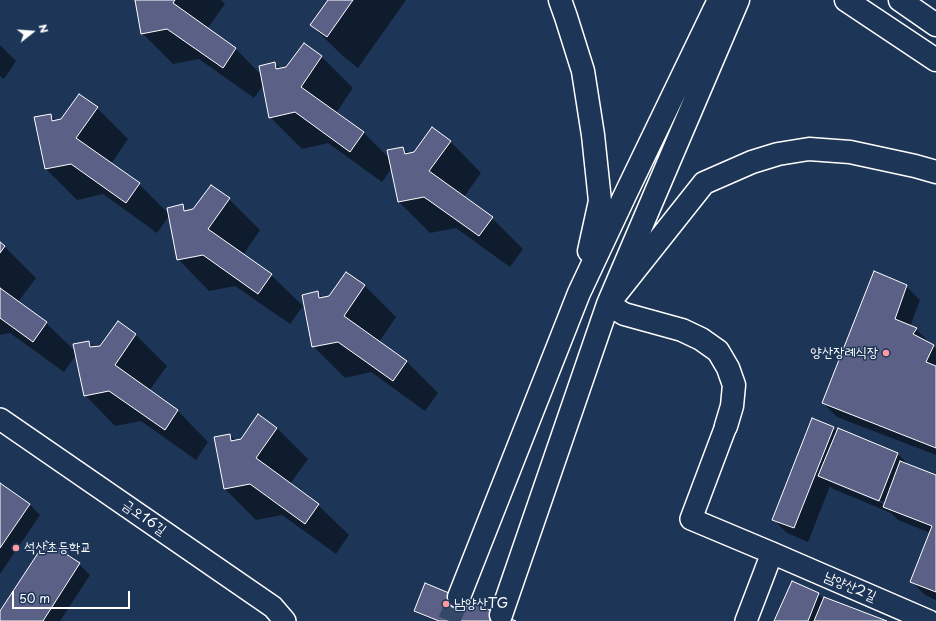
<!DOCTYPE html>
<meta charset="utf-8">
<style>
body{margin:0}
#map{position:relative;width:936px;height:621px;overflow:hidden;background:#1d3557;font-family:"Playpen Sans",sans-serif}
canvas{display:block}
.north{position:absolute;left:12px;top:12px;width:40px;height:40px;-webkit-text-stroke:3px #1d3557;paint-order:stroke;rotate:73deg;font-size:11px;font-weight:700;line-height:16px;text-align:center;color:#fff}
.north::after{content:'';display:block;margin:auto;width:14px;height:18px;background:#fff;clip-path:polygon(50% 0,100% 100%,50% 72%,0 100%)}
.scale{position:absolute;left:12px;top:591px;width:118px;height:18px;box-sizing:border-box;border:2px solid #fff;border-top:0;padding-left:5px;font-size:12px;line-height:14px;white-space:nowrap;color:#fff;-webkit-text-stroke:3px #1d3557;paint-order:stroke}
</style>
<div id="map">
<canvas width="936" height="621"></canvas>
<div class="north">N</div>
<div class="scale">50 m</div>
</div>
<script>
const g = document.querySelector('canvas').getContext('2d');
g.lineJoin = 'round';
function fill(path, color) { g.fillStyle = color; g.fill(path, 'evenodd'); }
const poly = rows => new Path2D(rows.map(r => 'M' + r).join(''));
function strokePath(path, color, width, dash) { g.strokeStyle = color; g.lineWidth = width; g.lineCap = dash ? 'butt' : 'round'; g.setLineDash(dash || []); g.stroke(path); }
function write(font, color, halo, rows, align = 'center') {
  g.font = font + ' "Playpen Sans","Poor Story",sans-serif'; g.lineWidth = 3; g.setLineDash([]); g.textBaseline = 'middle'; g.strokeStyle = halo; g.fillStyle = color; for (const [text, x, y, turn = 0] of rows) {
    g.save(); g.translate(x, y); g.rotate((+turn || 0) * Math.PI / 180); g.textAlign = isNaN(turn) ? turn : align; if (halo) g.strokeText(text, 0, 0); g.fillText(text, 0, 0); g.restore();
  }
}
fill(poly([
 [136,0,221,0,225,4,207,29,236,49,262,76,275,64,281,69,287,68,304,44,322,57,353,88,336,113,364,133,390,159,403,148,409,154,450,141,481,173,464,197,492,218,523,249,510,267,456,228,430,233,399,202,392,168,382,182,328,143,302,149,270,117,264,84,254,98,199,59,173,64,142,33],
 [329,0,406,0,358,68,343,56,311,25],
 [0,45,16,61,4,79,0,76],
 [79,95,97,108,128,139,111,164,139,184,169,214,182,206,188,212,229,199,260,230,243,255,271,275,303,306,290,324,235,286,209,291,178,259,169,216,157,233,103,194,77,200,46,169,50,115,56,121,62,120],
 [0,243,5,247,36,278,18,302,46,323,76,352,89,342,95,348,101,346,118,322,136,335,167,366,149,391,178,411,208,442,196,460,141,421,115,426,85,395,76,355,64,372,10,333,0,335],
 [346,273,365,286,396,317,379,342,407,362,438,393,425,411,371,372,345,378,313,346,318,293,324,299,329,297],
 [906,286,920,300,910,327,916,329,936,349,936,455,837,417,823,403],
 [277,428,308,459,290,484,318,505,349,535,336,554,282,515,256,520,225,489,215,438,230,435,236,441],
 [833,428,837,432,838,429,898,454,910,466,936,476,936,600,925,595,911,581,930,533,898,520,891,513,833,489,830,486,808,542,787,533,773,519],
 [835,482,884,502,884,504,835,484],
 [0,484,29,504,40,515,0,574],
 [79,564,90,575,60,621,0,621,0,613],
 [818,594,824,600,884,621,775,621],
 [415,610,513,621,436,621,419,614]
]), '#0007');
const building = poly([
 [135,0,175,0,173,3,236,48,223,68,167,29,141,34,135,0],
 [328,0,353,0,327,37,310,25,328,0],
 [304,43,322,56,301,87,364,132,350,152,295,112,269,118,259,66,275,62,276,69,286,67,304,43],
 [79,94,98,107,76,138,140,183,126,203,71,164,45,169,34,117,51,114,52,121,61,119,79,94],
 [432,127,451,141,429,171,493,217,479,236,424,197,398,202,387,150,403,147,405,154,414,152,432,127],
 [211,185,230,198,208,229,272,274,258,294,203,255,177,260,167,208,183,204,184,211,193,209,211,185],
 [0,242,5,246,0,253,0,242],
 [874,271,907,285,895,319,917,328,913,334,934,345,926,362,936,366,936,448,822,403,874,271],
 [346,272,365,285,344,316,407,361,393,381,338,342,312,347,302,295,318,291,319,298,329,296,346,272],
 [0,288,47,322,33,342,0,318,0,288],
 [118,321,136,334,115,365,178,410,165,430,109,391,84,396,73,344,89,341,90,347,100,346,118,321],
 [258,414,277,428,256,458,319,504,305,524,250,484,224,489,214,437,230,434,231,441,241,439,258,414],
 [812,418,834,427,794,528,772,520,812,418],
 [838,428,898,453,879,501,818,476,838,428],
 [900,461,936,475,936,592,910,582,932,526,883,507,900,461],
 [0,483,30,504,0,548,0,483],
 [46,541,80,563,43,621,0,621,0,611,46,541],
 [792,581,819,593,808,621,774,621,792,581],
 [425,583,516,621,439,621,414,611,425,583],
 [824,597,887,621,814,621,824,597]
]);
fill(building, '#5a6086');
strokePath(building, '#fff', 1);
strokePath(poly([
 [449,621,459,597]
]), '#344968', 22, [22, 11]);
const minor = poly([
 [0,419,273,607,285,621],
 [726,426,691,519,772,553,929,621],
 [746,621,772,553]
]);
const highway = poly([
 [560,0,566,17,583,71,593,135,600,201,589,251],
 [846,0,936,60],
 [900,0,936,25],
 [726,426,732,406,734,385,728,368,718,351,701,339,682,330,624,314,608,304,704,183,752,162,778,154,809,149,850,152,915,166,936,172],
 [459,597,579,293,626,193,719,0],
 [501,615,608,304,738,0]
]);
strokePath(minor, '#fff', 24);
strokePath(highway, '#fff', 25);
strokePath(minor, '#1d3557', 21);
strokePath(highway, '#1d3557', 22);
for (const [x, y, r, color] of [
 [886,353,4,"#ff9aa2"],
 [16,548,4,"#ff9aa2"],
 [446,604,4,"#ff9aa2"]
]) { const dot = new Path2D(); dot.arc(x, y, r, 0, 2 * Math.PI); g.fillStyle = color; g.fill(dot); strokePath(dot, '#1d3557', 1.5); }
write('14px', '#fff', '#1d3557', [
 ["양산장례식장",878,353,"right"],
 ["석산초등학교",24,548],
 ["남양산TG",454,604]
], 'left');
write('14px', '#fff', '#1d3557', [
 ["금오16길",144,518,35],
 ["남양산2길",850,587,23]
]);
</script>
